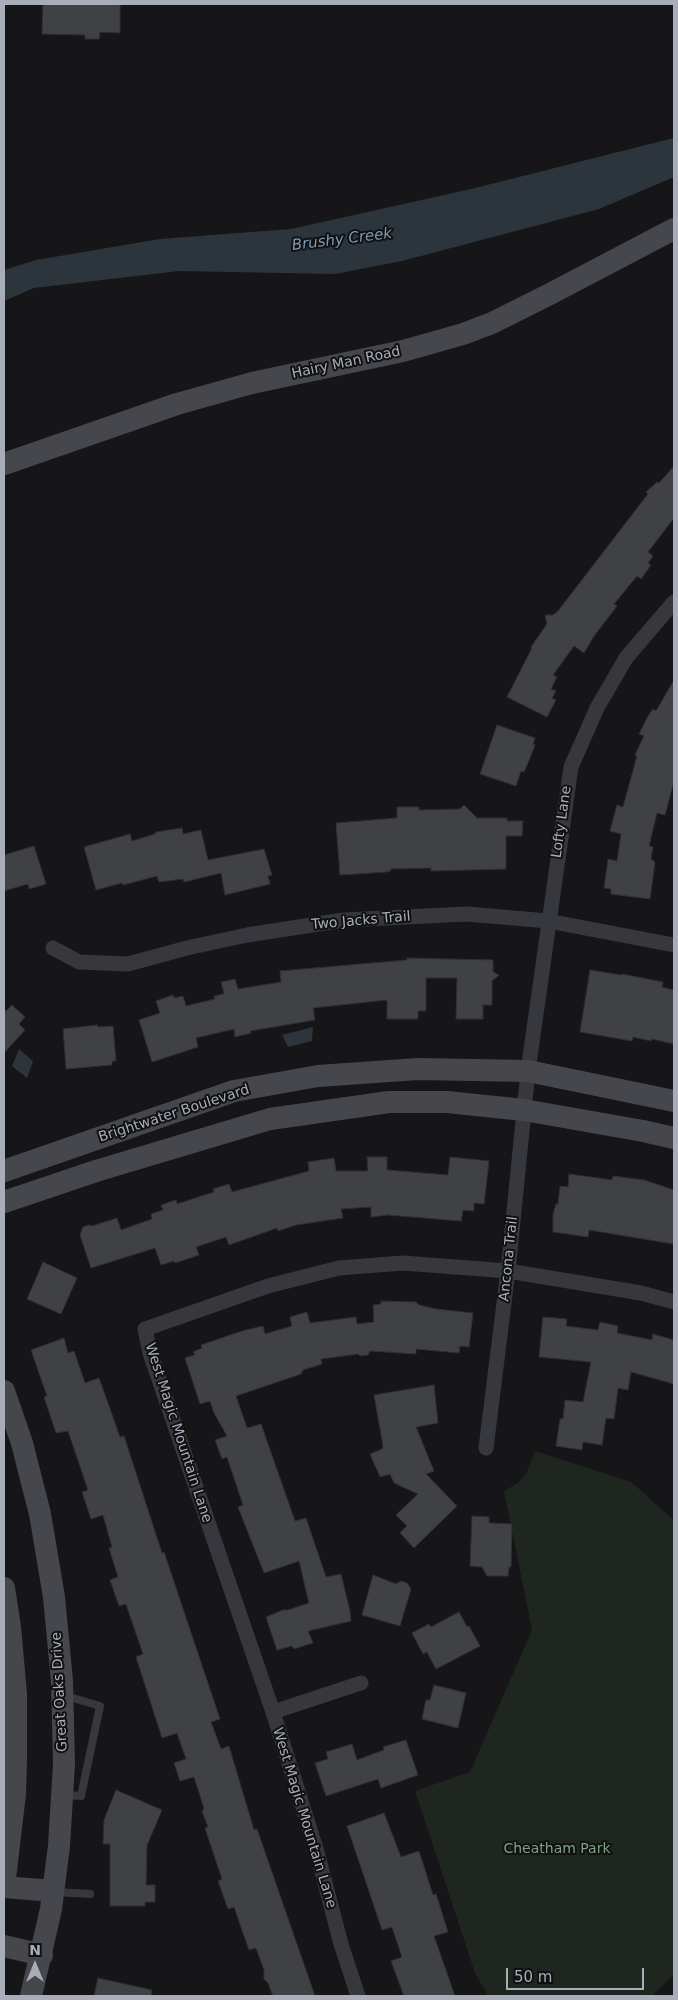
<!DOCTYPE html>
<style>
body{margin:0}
#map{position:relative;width:678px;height:2000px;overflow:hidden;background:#161618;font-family:"DejaVu Sans",sans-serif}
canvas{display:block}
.frame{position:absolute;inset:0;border:5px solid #a8adb8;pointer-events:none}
.north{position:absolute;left:10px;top:1940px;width:50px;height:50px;-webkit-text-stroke:4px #111113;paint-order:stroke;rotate:0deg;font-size:14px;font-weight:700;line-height:20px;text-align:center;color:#a8adb8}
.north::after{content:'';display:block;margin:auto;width:18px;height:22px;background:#a8adb8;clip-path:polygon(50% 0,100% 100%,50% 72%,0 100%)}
.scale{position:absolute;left:506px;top:1968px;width:138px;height:22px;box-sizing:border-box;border:2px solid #a8adb8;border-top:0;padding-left:6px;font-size:15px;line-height:18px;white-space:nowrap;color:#a8adb8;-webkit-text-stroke:4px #111113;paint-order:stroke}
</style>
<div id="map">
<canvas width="678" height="2000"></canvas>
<div class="frame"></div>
<div class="north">N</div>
<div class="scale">50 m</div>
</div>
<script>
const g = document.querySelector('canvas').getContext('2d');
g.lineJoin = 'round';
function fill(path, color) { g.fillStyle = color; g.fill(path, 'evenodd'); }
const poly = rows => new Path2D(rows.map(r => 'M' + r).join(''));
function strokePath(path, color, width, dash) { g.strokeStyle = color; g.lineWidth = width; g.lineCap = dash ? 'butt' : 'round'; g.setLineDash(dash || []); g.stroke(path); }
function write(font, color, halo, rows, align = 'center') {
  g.font = font + ' "DejaVu Sans",sans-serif'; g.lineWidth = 4; g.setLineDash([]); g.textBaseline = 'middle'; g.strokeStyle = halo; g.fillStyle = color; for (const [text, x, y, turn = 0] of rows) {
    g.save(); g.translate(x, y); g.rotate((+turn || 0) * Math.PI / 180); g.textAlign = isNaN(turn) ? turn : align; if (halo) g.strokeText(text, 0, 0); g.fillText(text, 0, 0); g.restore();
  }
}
fill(poly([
 [535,1451,631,1482,674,1520,674,1974,652,1996,488,1996,475,1973,415,1791,470,1772,532,1630,504,1491,518,1483,526,1474]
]), '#1e261f');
fill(poly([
 [674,138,674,177,599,209,402,261,335,274,179,271,34,288,4,301,4,270,36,260,160,239,291,229,471,189],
 [313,1027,312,1041,288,1047,282,1035],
 [19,1049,33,1061,27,1078,12,1066]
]), '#2c353c');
const building = poly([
 [43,4,120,4,120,33,100,32,99,39,85,39,85,35,42,34,43,4],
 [674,466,674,518,648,552,653,556,648,563,651,565,641,579,637,576,614,604,617,606,594,636,584,653,574,646,553,675,557,677,551,689,556,691,552,698,556,700,547,717,507,697,532,648,531,647,547,624,545,615,553,615,558,611,648,494,646,492,657,482,659,483,674,466],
 [674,680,674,781,665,815,657,813,649,846,653,847,651,859,655,862,650,899,611,894,611,889,604,888,608,859,617,861,621,834,610,831,617,805,623,807,637,756,635,755,644,736,639,734,648,716,653,709,656,711,674,680],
 [497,725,535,738,533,744,535,745,530,758,524,772,521,771,516,786,480,774,497,725],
 [464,805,477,818,507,818,507,821,523,821,522,836,506,836,506,869,431,871,431,868,390,869,391,871,386,872,340,875,336,823,397,818,397,807,419,807,419,810,460,809,464,805],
 [182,828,183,834,201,830,208,860,264,849,272,875,268,876,270,884,225,895,221,873,184,882,183,879,159,882,157,876,123,885,122,883,96,890,84,847,130,834,132,841,155,834,156,832,182,828],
 [34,846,46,884,29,889,28,884,4,891,4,855,34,846],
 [407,958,493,960,493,972,499,975,492,981,492,1005,483,1005,483,1019,456,1019,457,978,426,978,426,1011,418,1011,418,1019,387,1019,387,1000,313,1008,315,1020,250,1031,251,1033,235,1037,234,1029,196,1038,198,1047,152,1062,139,1020,160,1013,156,1001,173,995,174,998,183,996,186,1006,215,999,214,996,224,994,221,982,235,979,238,989,281,982,280,971,407,960,407,958],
 [590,970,621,975,622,974,663,982,662,987,674,990,674,1044,652,1039,651,1041,633,1037,632,1041,580,1032,590,970],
 [12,1005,25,1017,19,1024,25,1030,4,1053,4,1009,6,1011,12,1005],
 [97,1025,98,1027,113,1026,116,1061,112,1061,112,1065,66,1069,63,1029,97,1025],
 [367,1157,387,1157,387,1170,448,1175,450,1157,489,1161,484,1204,474,1203,474,1211,463,1210,461,1221,388,1215,371,1217,371,1207,341,1209,343,1218,296,1225,278,1231,277,1228,229,1245,226,1237,196,1247,199,1255,175,1263,174,1261,161,1265,155,1248,91,1268,80,1235,83,1227,89,1225,92,1226,117,1218,121,1230,152,1219,151,1214,163,1210,161,1205,176,1200,177,1204,214,1192,213,1189,229,1184,232,1192,309,1171,308,1162,334,1158,336,1171,368,1171,367,1157],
 [569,1174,612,1180,613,1176,644,1180,674,1190,674,1244,589,1230,588,1237,553,1232,553,1214,556,1204,558,1204,560,1186,568,1187,569,1174],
 [43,1262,77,1278,61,1314,27,1299,43,1262],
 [381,1301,416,1302,419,1305,436,1309,473,1313,469,1347,460,1346,459,1353,416,1349,416,1354,370,1351,368,1355,360,1356,358,1354,321,1359,322,1364,303,1370,301,1374,236,1396,247,1428,261,1424,295,1521,306,1518,326,1577,341,1574,350,1611,351,1621,308,1631,313,1643,294,1649,292,1646,277,1650,266,1617,283,1610,288,1610,309,1603,299,1561,264,1573,238,1507,243,1505,227,1457,222,1459,215,1440,227,1436,214,1413,210,1401,200,1404,185,1358,195,1355,193,1352,202,1348,201,1345,242,1331,263,1326,265,1334,292,1326,290,1317,307,1312,310,1323,356,1317,357,1324,374,1322,373,1305,381,1304,381,1301],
 [543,1317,567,1319,566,1326,598,1330,600,1322,618,1326,617,1333,652,1340,653,1334,674,1340,674,1384,631,1372,628,1390,618,1388,614,1419,606,1418,602,1445,583,1442,582,1450,556,1446,560,1419,563,1419,565,1400,583,1402,591,1362,539,1357,543,1317],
 [64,1338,68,1353,74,1351,85,1383,99,1378,120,1437,124,1436,162,1553,164,1552,220,1719,211,1722,221,1749,229,1746,254,1830,257,1829,315,1996,273,1996,268,1983,264,1979,264,1970,256,1948,249,1950,234,1907,228,1909,218,1881,222,1879,205,1828,208,1827,202,1811,204,1808,194,1777,180,1781,174,1763,186,1759,177,1733,162,1738,136,1657,143,1654,126,1604,119,1606,110,1580,118,1577,109,1548,112,1547,103,1515,91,1519,82,1492,88,1490,68,1431,56,1433,44,1397,47,1396,31,1350,64,1338],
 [434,1385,438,1423,416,1427,434,1471,426,1474,457,1506,414,1548,400,1533,407,1526,396,1515,418,1494,394,1483,390,1474,380,1477,370,1454,382,1449,383,1446,374,1395,434,1385],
 [472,1516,489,1517,489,1523,512,1524,511,1567,509,1567,508,1576,487,1576,482,1567,470,1566,472,1516],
 [373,1575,396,1584,401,1581,407,1583,411,1589,400,1626,362,1615,373,1575],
 [459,1612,467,1627,469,1626,480,1646,436,1669,427,1652,423,1654,412,1633,429,1624,431,1627,459,1612],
 [434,1685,466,1693,458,1728,422,1719,426,1700,430,1700,434,1685],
 [406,1740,418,1775,381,1788,378,1779,326,1796,315,1763,328,1759,326,1752,352,1744,357,1760,384,1750,383,1747,406,1740],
 [116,1790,162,1810,147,1845,146,1885,155,1885,155,1902,145,1902,145,1906,110,1906,110,1844,103,1844,104,1820,116,1790],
 [384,1813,401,1857,419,1851,433,1895,436,1894,448,1932,434,1936,455,1996,404,1996,391,1961,402,1957,392,1927,382,1930,347,1826,384,1813],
 [98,1978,152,1990,151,1996,94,1996,98,1978]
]);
fill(building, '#404145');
strokePath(building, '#303034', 1);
strokePath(poly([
 [64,1795,81,1796,100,1706,66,1696],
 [55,1892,90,1894]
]), '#37383d', 8);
strokePath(poly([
 [53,948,79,962,128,964,187,948,247,935,344,920,467,914,548,921,674,945],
 [486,1448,508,1271,528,1071,571,767,597,708,626,658,674,602],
 [273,1712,361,1683],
 [358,1996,341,1944,317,1852,273,1712,150,1353,145,1329,268,1286,339,1268,403,1263,508,1271,641,1293,674,1302]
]), '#37383d', 15);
strokePath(poly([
 [4,464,177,404,252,383,403,351,463,334,492,323,548,295,674,229],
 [4,1171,234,1091,318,1076,418,1069,528,1071,674,1101],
 [4,1202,96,1171,270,1119,389,1102,447,1102,524,1110,643,1131,674,1138],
 [4,1391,22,1443,40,1514,54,1597,62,1681,64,1764,59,1846,51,1909,31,1996],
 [4,1588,10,1627,16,1694,16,1761,15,1794,4,1887,53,1891],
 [4,1946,42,1955]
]), '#45474d', 22);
write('14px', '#a8adb8', '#111113', [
 ["Hairy Man Road",346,363,-12],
 ["Lofty Lane",562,822,-82],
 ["Two Jacks Trail",361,921,-5],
 ["Brightwater Boulevard",174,1114,-18],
 ["Ancona Trail",509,1259,-84],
 ["West Magic Mountain Lane",178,1433,72],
 ["Great Oaks Drive",60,1692,-93],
 ["West Magic Mountain Lane",304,1818,73]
]);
write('14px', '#7fa381', '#111113', [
 ["Cheatham Park",557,1849]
]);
write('italic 15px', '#7f9bb3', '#111113', [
 ["Brushy Creek",342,240,-7]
]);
</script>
